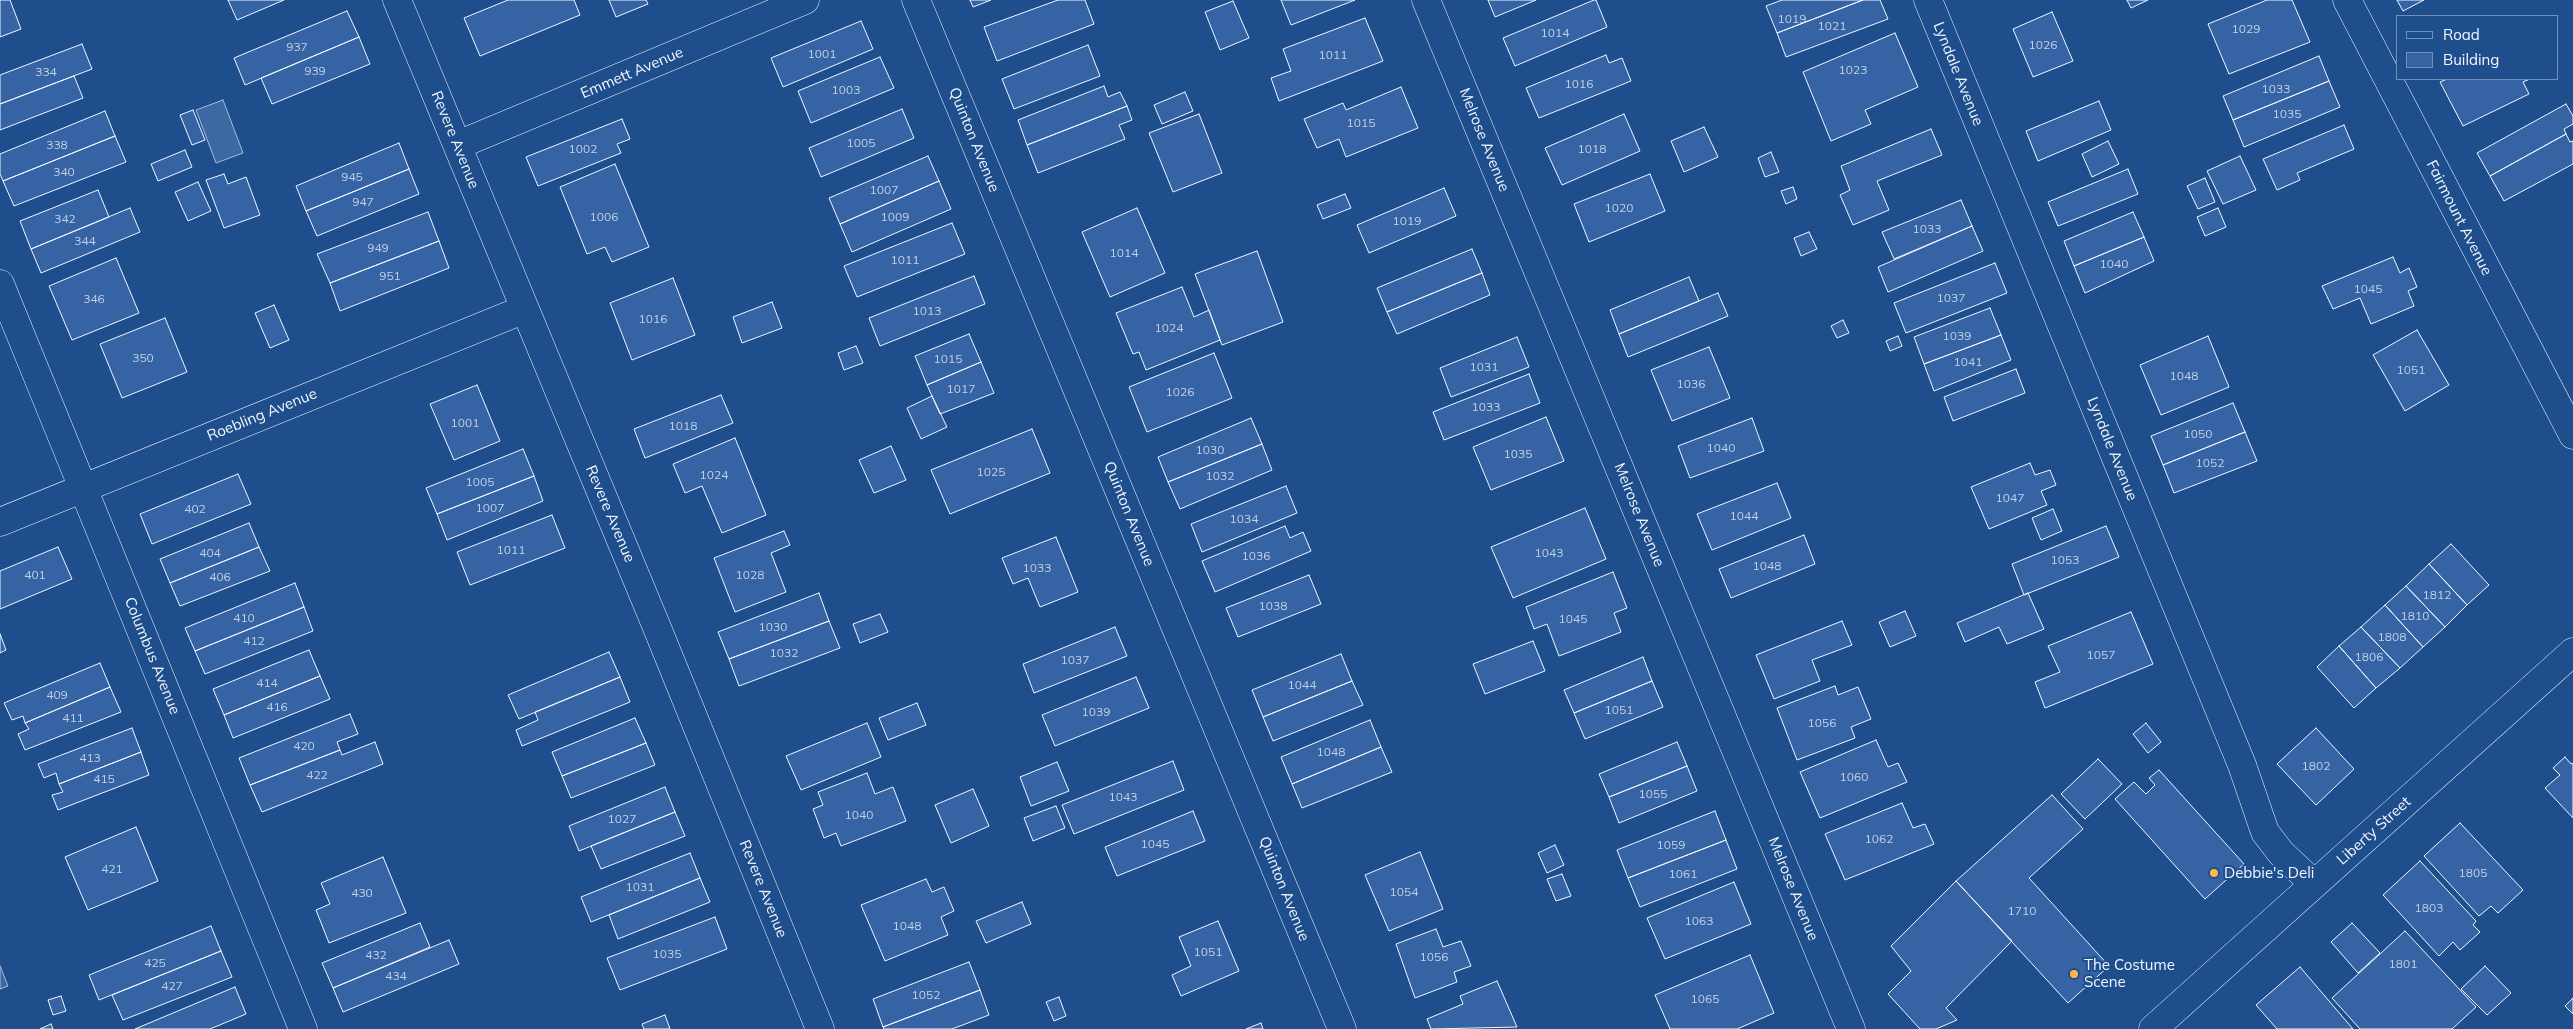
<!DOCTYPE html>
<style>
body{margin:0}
#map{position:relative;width:2573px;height:1029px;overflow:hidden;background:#1f4e8c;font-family:Mulish,sans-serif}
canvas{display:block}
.legend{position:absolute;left:2396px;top:15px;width:162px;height:65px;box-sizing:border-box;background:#1f4e8c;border:1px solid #7391ba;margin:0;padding:6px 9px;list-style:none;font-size:15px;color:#f2f6ff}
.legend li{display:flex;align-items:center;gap:10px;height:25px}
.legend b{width:25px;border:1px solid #7391ba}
</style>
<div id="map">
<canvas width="2573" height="1029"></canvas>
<ul class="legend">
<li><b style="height:6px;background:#1f4e8c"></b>Road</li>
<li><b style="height:14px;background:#3563a3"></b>Building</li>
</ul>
</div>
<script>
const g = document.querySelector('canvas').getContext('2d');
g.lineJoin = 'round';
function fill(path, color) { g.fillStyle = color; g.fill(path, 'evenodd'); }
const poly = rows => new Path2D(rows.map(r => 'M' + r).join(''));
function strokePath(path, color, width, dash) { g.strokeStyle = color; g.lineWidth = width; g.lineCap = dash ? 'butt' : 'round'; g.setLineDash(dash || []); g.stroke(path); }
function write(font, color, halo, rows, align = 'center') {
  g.font = font + ' Mulish,sans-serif'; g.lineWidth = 4; g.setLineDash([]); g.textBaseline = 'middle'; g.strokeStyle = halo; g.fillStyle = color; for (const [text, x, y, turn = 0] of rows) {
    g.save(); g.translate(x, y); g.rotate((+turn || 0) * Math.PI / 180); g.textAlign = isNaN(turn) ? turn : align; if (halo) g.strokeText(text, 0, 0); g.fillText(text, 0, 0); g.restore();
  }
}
const water = poly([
 [223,100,243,153,216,163,196,110,223,100],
 [0,966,8,986,0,989,0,966]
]);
fill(water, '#3b69a3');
strokePath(water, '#a8bbd7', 1);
const building = poly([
 [0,0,10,0,21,29,0,37,0,0],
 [228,0,284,0,237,20,228,0],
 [508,0,574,0,580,15,480,56,464,18,508,0],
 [609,0,646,0,648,4,616,17,609,0],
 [970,0,991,0,973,7,970,0],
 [1058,0,1085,0,1094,24,997,61,984,27,1058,0],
 [1281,0,1355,0,1291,25,1281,0],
 [1488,0,1536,0,1495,17,1488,0],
 [1594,0,1596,0,1607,27,1515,66,1503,38,1594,0],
 [1782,0,1863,0,1777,33,1766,6,1782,0],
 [1863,0,1880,0,1888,19,1786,57,1777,33,1863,0],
 [2127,0,2148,0,2131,8,2127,0],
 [2267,0,2292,0,2310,42,2229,74,2208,24,2267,0],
 [2397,0,2424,0,2403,11,2397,0],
 [1233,1,1249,38,1220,50,1205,12,1233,1],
 [347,11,359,37,245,85,234,58,347,11],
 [2052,12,2073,61,2033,77,2013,29,2052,12],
 [1365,18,1383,61,1279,101,1271,78,1291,71,1283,49,1365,18],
 [861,21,873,49,783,87,771,58,861,21],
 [1895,33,1918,87,1865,110,1871,124,1831,141,1803,72,1895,33],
 [359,37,370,64,272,104,261,78,359,37],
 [82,44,92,69,0,104,0,75,82,44],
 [1088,45,1100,76,1014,109,1002,79,1088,45],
 [1606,55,1609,63,1622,58,1631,81,1539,118,1526,88,1606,55],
 [2319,56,2329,81,2233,120,2223,96,2319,56],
 [880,57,894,88,811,123,798,91,880,57],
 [74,76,83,98,0,130,0,104,74,76],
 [2447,79,2530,79,2523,82,2529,94,2463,126,2440,82,2447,79],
 [2329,81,2340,107,2244,147,2233,120,2329,81],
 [1104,86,1108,97,1120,92,1127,106,1027,145,1018,120,1104,86],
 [1401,87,1418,128,1346,157,1339,139,1317,148,1304,119,1343,103,1346,110,1401,87],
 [1185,92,1193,111,1162,124,1154,105,1185,92],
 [2099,101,2111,130,2038,161,2026,131,2099,101],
 [2566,104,2573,116,2573,124,2564,129,2566,134,2490,176,2477,153,2566,104],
 [1127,106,1132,120,1119,125,1125,139,1038,173,1027,145,1127,106],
 [902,109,914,138,821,177,809,148,902,109],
 [193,110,205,140,192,145,180,115,193,110],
 [105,111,115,136,3,181,0,174,0,154,105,111],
 [1199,114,1222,173,1173,192,1149,133,1199,114],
 [1624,114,1640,151,1562,185,1545,148,1624,114],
 [622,119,630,139,617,144,621,153,538,186,526,157,622,119],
 [2344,125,2354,149,2297,173,2300,180,2277,190,2263,159,2344,125],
 [1704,127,1718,157,1684,172,1671,141,1704,127],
 [1931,129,1942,155,1877,181,1889,210,1853,225,1840,195,1850,190,1841,166,1931,129],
 [2566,134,2570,142,2573,141,2573,164,2504,201,2490,176,2566,134],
 [115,136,126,162,14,206,3,181,115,136],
 [2108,141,2119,164,2092,177,2082,154,2108,141],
 [399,143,409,169,306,211,296,186,399,143],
 [185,150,192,167,158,181,151,164,185,150],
 [1771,152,1779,172,1765,177,1758,158,1771,152],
 [928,156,939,181,840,224,829,198,928,156],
 [2240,156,2256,190,2223,204,2207,171,2240,156],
 [615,164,649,247,612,262,605,247,587,254,560,187,615,164],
 [409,169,419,194,317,236,306,211,409,169],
 [2128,169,2138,194,2058,226,2048,202,2128,169],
 [224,174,228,184,246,177,260,215,224,228,206,180,224,174],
 [1650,174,1665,211,1589,242,1574,204,1650,174],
 [2205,178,2215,202,2198,209,2187,186,2205,178],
 [939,181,951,209,852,252,840,224,939,181],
 [198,182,211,211,188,221,175,192,198,182],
 [1793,187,1797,199,1786,204,1781,191,1793,187],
 [1444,188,1456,216,1369,253,1357,225,1444,188],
 [98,190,109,217,31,249,20,221,98,190],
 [1345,194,1351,208,1323,219,1317,205,1345,194],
 [1961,200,1972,226,1894,259,1882,232,1961,200],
 [130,208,140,232,41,273,31,249,130,208],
 [1137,208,1165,273,1110,297,1082,232,1137,208],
 [2218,208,2226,227,2205,236,2197,217,2218,208],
 [428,212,439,241,330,283,317,254,428,212],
 [2133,212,2144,237,2074,266,2064,241,2133,212],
 [952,223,965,254,857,297,844,266,952,223],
 [1972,226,1983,251,1888,292,1878,267,1972,226],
 [1809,232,1817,249,1801,256,1794,238,1809,232],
 [2144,237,2154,261,2085,293,2074,266,2144,237],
 [439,241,449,268,340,311,330,283,439,241],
 [1472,249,1482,273,1387,312,1377,288,1472,249],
 [1257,251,1283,322,1222,345,1195,274,1257,251],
 [2393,257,2400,273,2409,268,2417,287,2408,291,2414,306,2371,324,2360,298,2333,309,2322,286,2393,257],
 [116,258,139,313,72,340,49,286,116,258],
 [1995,263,2007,293,1906,333,1894,303,1995,263],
 [1482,273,1490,295,1397,334,1387,312,1482,273],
 [974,276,985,304,880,346,869,318,974,276],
 [1689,277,1699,301,1619,334,1610,310,1689,277],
 [673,278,695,335,632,360,610,303,673,278],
 [1182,287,1194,317,1209,310,1220,340,1146,370,1139,352,1133,354,1116,313,1182,287],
 [1718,293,1728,316,1628,357,1619,334,1718,293],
 [772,302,782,328,742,343,733,317,772,302],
 [274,305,289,340,270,348,255,313,274,305],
 [1990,308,2001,335,1924,364,1914,337,1990,308],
 [165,318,187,372,122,398,100,344,165,318],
 [1843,320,1849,333,1837,338,1831,326,1843,320],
 [2417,330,2449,385,2405,411,2373,355,2417,330],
 [969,334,981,362,927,385,915,356,969,334],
 [2001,335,2011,360,1934,391,1924,364,2001,335],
 [1898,336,1902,346,1890,351,1886,341,1898,336],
 [2208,336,2229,387,2161,415,2140,365,2208,336],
 [1517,337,1529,367,1451,397,1440,368,1517,337],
 [856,346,863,363,844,370,838,353,856,346],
 [1709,347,1730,398,1672,421,1651,370,1709,347],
 [1214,353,1232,398,1147,432,1129,387,1214,353],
 [981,362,994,393,940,414,927,385,981,362],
 [2016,369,2025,393,1953,421,1944,397,2016,369],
 [1529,374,1540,403,1444,440,1433,412,1529,374],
 [477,385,500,441,454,460,430,404,477,385],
 [721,395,733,423,645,458,634,429,721,395],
 [932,396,947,427,921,439,907,408,932,396],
 [2233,403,2245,432,2163,465,2151,436,2233,403],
 [1546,417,1564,461,1491,490,1473,447,1546,417],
 [1251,418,1262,444,1168,482,1158,457,1251,418],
 [1752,418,1764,451,1690,478,1678,446,1752,418],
 [1032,429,1050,473,950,514,931,470,1032,429],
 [2245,432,2257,461,2174,493,2163,465,2245,432],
 [735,438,766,515,722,533,702,486,685,493,673,464,735,438],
 [1262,444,1272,470,1180,509,1168,482,1262,444],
 [891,446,906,480,874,493,859,460,891,446],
 [523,449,534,476,437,514,426,488,523,449],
 [2030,463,2035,475,2050,470,2056,485,2041,491,2047,505,1989,529,1971,487,2030,463],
 [238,474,251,504,152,544,140,514,238,474],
 [534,476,543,501,447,540,437,514,534,476],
 [1777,483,1791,518,1712,550,1697,514,1777,483],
 [1286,486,1297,513,1202,552,1191,524,1286,486],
 [1585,508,1606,559,1513,598,1491,547,1585,508],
 [2053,509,2062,531,2041,540,2032,518,2053,509],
 [552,515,565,548,470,585,457,552,552,515],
 [249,523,259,547,170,583,160,559,249,523],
 [1285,526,1290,538,1303,532,1311,551,1215,592,1202,561,1285,526],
 [2106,526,2119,557,2024,595,2012,564,2106,526],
 [784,531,790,545,771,553,786,592,735,612,714,558,784,531],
 [1804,535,1815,564,1731,598,1719,569,1804,535],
 [1056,537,1078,592,1040,607,1028,578,1013,584,1002,558,1056,537],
 [2451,544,2489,585,2467,605,2429,564,2451,544],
 [58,547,72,579,0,609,0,571,58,547],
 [259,547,270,571,180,606,170,583,259,547],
 [2429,564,2467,605,2445,627,2406,586,2429,564],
 [1613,572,1627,608,1614,613,1621,632,1559,656,1547,624,1534,629,1526,607,1613,572],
 [1309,575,1321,604,1238,637,1226,608,1309,575],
 [295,583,304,607,195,651,185,628,295,583],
 [2406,586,2445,627,2423,647,2385,605,2406,586],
 [819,593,829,621,729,659,718,632,819,593],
 [2028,593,2044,629,2007,644,1999,627,1965,642,1957,623,2028,593],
 [2385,605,2423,647,2400,668,2361,627,2385,605],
 [304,607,313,631,205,674,195,651,304,607],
 [1905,611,1916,636,1890,647,1879,622,1905,611],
 [2131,612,2153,664,2045,708,2035,682,2060,672,2048,646,2131,612],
 [880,614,888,632,860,643,853,624,880,614],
 [829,621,840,648,739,686,729,659,829,621],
 [1842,621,1852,645,1812,660,1820,681,1774,699,1756,655,1842,621],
 [1115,627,1127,656,1034,693,1023,664,1115,627],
 [2361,627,2400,668,2376,688,2339,646,2361,627],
 [0,634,6,650,0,653,0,634],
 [1533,641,1545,671,1485,694,1473,664,1533,641],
 [2339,646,2376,688,2354,708,2317,667,2339,646],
 [309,650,320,676,224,715,213,689,309,650],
 [609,652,620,677,519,719,508,695,609,652],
 [1341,654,1352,681,1263,717,1252,690,1341,654],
 [1643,657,1652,681,1574,713,1564,690,1643,657],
 [100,663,110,687,25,723,23,716,12,720,4,703,100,663],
 [320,676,330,699,233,738,224,715,320,676],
 [620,677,630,702,522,746,516,730,538,720,535,712,620,677],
 [1136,677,1149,708,1055,746,1042,715,1136,677],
 [1352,681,1363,705,1273,741,1263,717,1352,681],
 [1652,681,1663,707,1585,739,1574,713,1652,681],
 [1835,686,1838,695,1858,687,1871,719,1851,727,1855,738,1797,760,1777,708,1835,686],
 [110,687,121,712,25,750,18,734,29,729,25,723,110,687],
 [917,703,926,725,888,740,879,718,917,703],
 [350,714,358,734,337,742,340,750,250,785,239,758,350,714],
 [635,718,646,743,562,776,552,752,635,718],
 [1370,720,1381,747,1292,784,1281,757,1370,720],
 [867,723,881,757,801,790,786,756,867,723],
 [2146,723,2161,742,2148,753,2133,734,2146,723],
 [132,728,141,752,59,784,56,773,44,778,38,764,132,728],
 [2316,728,2354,769,2316,805,2277,764,2316,728],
 [1876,740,1888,767,1898,763,1907,782,1820,818,1800,772,1876,740],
 [375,742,383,764,262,812,250,785,340,750,342,755,375,742],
 [1677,742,1687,766,1609,797,1599,774,1677,742],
 [646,743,655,765,571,798,562,776,646,743],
 [1381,747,1392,772,1302,808,1292,784,1381,747],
 [141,752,149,775,58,810,52,795,63,792,59,784,141,752],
 [2565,757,2571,764,2573,763,2573,818,2545,788,2560,775,2553,768,2565,757],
 [2098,759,2122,784,2085,819,2061,794,2098,759],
 [1173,761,1184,790,1074,834,1062,805,1173,761],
 [1057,762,1069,791,1031,806,1020,777,1057,762],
 [1687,766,1697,791,1619,823,1609,797,1687,766],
 [2159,770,2244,864,2205,899,2115,799,2134,782,2146,794,2155,785,2149,778,2159,770],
 [867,773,875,794,893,787,906,821,841,846,836,833,824,838,813,809,823,805,818,792,867,773],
 [665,787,675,812,579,851,569,826,665,787],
 [973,789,989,826,951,843,935,805,973,789],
 [2052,795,2083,829,2029,878,2109,966,2068,1003,1956,881,2052,795],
 [1902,803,1913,828,1925,824,1934,844,1845,880,1825,834,1902,803],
 [1056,806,1065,828,1033,841,1024,818,1056,806],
 [1193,811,1205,841,1117,876,1105,847,1193,811],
 [1715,811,1726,840,1628,878,1617,850,1715,811],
 [675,812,685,836,601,869,591,846,675,812],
 [2460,823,2523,890,2498,913,2491,906,2479,916,2424,856,2460,823],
 [136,827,158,881,88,910,65,857,136,827],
 [1726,840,1737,869,1640,907,1628,878,1726,840],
 [1555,845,1564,865,1547,873,1538,853,1555,845],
 [1420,852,1443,909,1389,931,1365,875,1420,852],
 [690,853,700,878,591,922,581,897,690,853],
 [383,857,406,913,329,943,316,910,330,904,321,883,383,857],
 [2420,861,2476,921,2473,925,2480,932,2460,950,2453,942,2439,956,2383,895,2420,861],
 [1562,874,1571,896,1556,901,1547,879,1562,874],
 [700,878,710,902,618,939,609,915,700,878],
 [926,879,932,892,944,887,954,911,941,917,948,935,885,961,861,905,926,879],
 [1956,881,2012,941,1946,1008,1957,1020,1936,1029,1920,1029,1888,994,1911,971,1891,946,1956,881],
 [1734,882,1751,924,1665,959,1647,918,1734,882],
 [1022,902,1031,924,986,943,976,921,1022,902],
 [715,917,727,949,620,990,607,958,715,917],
 [1218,921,1239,971,1181,996,1172,975,1191,966,1179,937,1218,921],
 [420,923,430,947,333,988,322,963,420,923],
 [2352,923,2380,953,2358,973,2331,942,2352,923],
 [211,926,221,951,99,1000,89,975,211,926],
 [1436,929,1443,947,1461,941,1471,966,1454,972,1457,982,1415,998,1396,944,1436,929],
 [2405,931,2476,1007,2452,1029,2360,1029,2332,998,2405,931],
 [449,940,459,964,343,1012,333,988,449,940],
 [221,951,232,977,123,1020,112,995,221,951],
 [1750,955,1774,1013,1737,1029,1670,1029,1655,995,1750,955],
 [969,962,980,990,883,1027,873,999,969,962],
 [2485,966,2511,993,2487,1015,2461,989,2485,966],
 [2300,967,2353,1029,2277,1029,2256,1005,2300,967],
 [1497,981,1517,1027,1431,1029,1427,1019,1463,1004,1460,996,1497,981],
 [235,987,246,1014,210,1029,135,1029,235,987],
 [980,990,989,1015,952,1029,884,1029,883,1027,980,990],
 [61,996,66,1011,53,1015,48,1000,61,996],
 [1059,997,1066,1016,1054,1021,1046,1002,1059,997],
 [2573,998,2573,1014,2565,1006,2573,998],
 [665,1015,670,1029,644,1029,642,1024,665,1015],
 [1261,1023,1263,1029,1246,1029,1261,1023],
 [51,1024,53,1029,40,1029,51,1024]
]);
fill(building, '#3563a3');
strokePath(building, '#f2f6ff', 1);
const minor = poly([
 [397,0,658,630,820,1029],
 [916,0,1342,1029],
 [1426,0,1851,1029],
 [1928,0,2242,765,2265,832,2281,853,2314,884],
 [2347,0,2573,435],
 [458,145,805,0],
 [0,284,303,1029],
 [0,522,525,309]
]);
const tertiary = poly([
 [2153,1029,2573,652]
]);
strokePath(minor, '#f2f6ff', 29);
strokePath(tertiary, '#f2f6ff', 29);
strokePath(minor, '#1f4e8c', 28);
strokePath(tertiary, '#1f4e8c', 28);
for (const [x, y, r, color] of [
 [2214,873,5,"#ffb74d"],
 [2074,974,5,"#ffb74d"]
]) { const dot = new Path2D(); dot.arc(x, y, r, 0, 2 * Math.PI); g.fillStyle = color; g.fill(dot); strokePath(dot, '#1f4e8c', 2); }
write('12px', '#c3d1e8', null, [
 ["1019",1792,19],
 ["1021",1832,26],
 ["1029",2246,29],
 ["1014",1555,33],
 ["1026",2043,45],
 ["937",297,47],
 ["1001",822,54],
 ["1011",1333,55],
 ["1023",1853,70],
 ["939",315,71],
 ["334",46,72],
 ["1016",1579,84],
 ["1033",2276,89],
 ["1003",846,90],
 ["1035",2287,114],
 ["1015",1361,123],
 ["1005",861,143],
 ["338",57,145],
 ["1002",583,149],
 ["1018",1592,149],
 ["340",64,172],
 ["945",352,177],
 ["1007",884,190],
 ["947",363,202],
 ["1020",1619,208],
 ["1006",604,217],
 ["1009",895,217],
 ["342",65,219],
 ["1019",1407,221],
 ["1033",1927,229],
 ["344",85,241],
 ["949",378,248],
 ["1014",1124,253],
 ["1011",905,260],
 ["1040",2114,264],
 ["951",390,276],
 ["1045",2368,289],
 ["1037",1951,298],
 ["346",94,299],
 ["1013",927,311],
 ["1016",653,319],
 ["1024",1169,328],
 ["1039",1957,336],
 ["350",143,358],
 ["1015",948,359],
 ["1041",1968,362],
 ["1031",1484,367],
 ["1051",2411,370],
 ["1048",2184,376],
 ["1036",1691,384],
 ["1017",961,389],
 ["1026",1180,392],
 ["1033",1486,407],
 ["1001",465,423],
 ["1018",683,426],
 ["1050",2198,434],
 ["1040",1721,448],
 ["1030",1210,450],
 ["1035",1518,454],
 ["1052",2210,463],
 ["1025",991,472],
 ["1024",714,475],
 ["1032",1220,476],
 ["1005",480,482],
 ["1047",2010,498],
 ["1007",490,508],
 ["402",195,509],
 ["1044",1744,516],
 ["1034",1244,519],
 ["1011",511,550],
 ["404",210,553],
 ["1043",1549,553],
 ["1036",1256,556],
 ["1053",2065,560],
 ["1048",1767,566],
 ["1033",1037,568],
 ["401",35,575],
 ["1028",750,575],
 ["406",220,577],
 ["1812",2437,595],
 ["1038",1273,606],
 ["1810",2415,616],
 ["410",244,618],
 ["1045",1573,619],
 ["1030",773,627],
 ["1808",2392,637],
 ["412",254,641],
 ["1032",784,653],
 ["1057",2101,655],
 ["1806",2369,657],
 ["1037",1075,660],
 ["414",267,683],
 ["1044",1302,685],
 ["409",57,695],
 ["416",277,707],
 ["1051",1619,710],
 ["1039",1096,712],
 ["411",73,718],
 ["1056",1822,723],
 ["420",304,746],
 ["1048",1331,752],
 ["413",90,758],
 ["1802",2316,766],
 ["422",317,775],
 ["1060",1854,777],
 ["415",104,779],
 ["1055",1653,794],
 ["1043",1123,797],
 ["1040",859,815],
 ["1027",622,819],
 ["1062",1879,839],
 ["1045",1155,844],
 ["1059",1671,845],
 ["421",112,869],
 ["1805",2473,873],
 ["1061",1683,874],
 ["1031",640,887],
 ["1054",1404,892],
 ["430",362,893],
 ["1803",2429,908],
 ["1710",2022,911],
 ["1063",1699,921],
 ["1048",907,926],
 ["1051",1208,952],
 ["1035",667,954],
 ["432",376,955],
 ["1056",1434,957],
 ["425",155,963],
 ["1801",2403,964],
 ["434",396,976],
 ["427",172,986],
 ["1052",926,995],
 ["1065",1705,999]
]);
write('15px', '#f2f6ff', '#1f4e8c', [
 ["Emmett Avenue",632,73,-23],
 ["Lyndale Avenue",1958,74,68],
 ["Revere Avenue",455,140,68],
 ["Quinton Avenue",974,140,68],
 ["Melrose Avenue",1484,140,68],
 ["Fairmount Avenue",2459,218,63],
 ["Roebling Avenue",262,415,-22],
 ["Lyndale Avenue",2112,449,68],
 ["Revere Avenue",610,514,67],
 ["Quinton Avenue",1129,514,68],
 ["Melrose Avenue",1639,515,68],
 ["Columbus Avenue",152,656,68],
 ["Liberty Street",2374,831,-42],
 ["Revere Avenue",763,889,68],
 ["Quinton Avenue",1284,889,68],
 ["Melrose Avenue",1793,889,68]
]);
write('15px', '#f2f6ff', '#1f4e8c', [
 ["Debbie's Deli",2224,873],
 ["The Costume",2084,965],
 ["Scene",2084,982]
], 'left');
</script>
